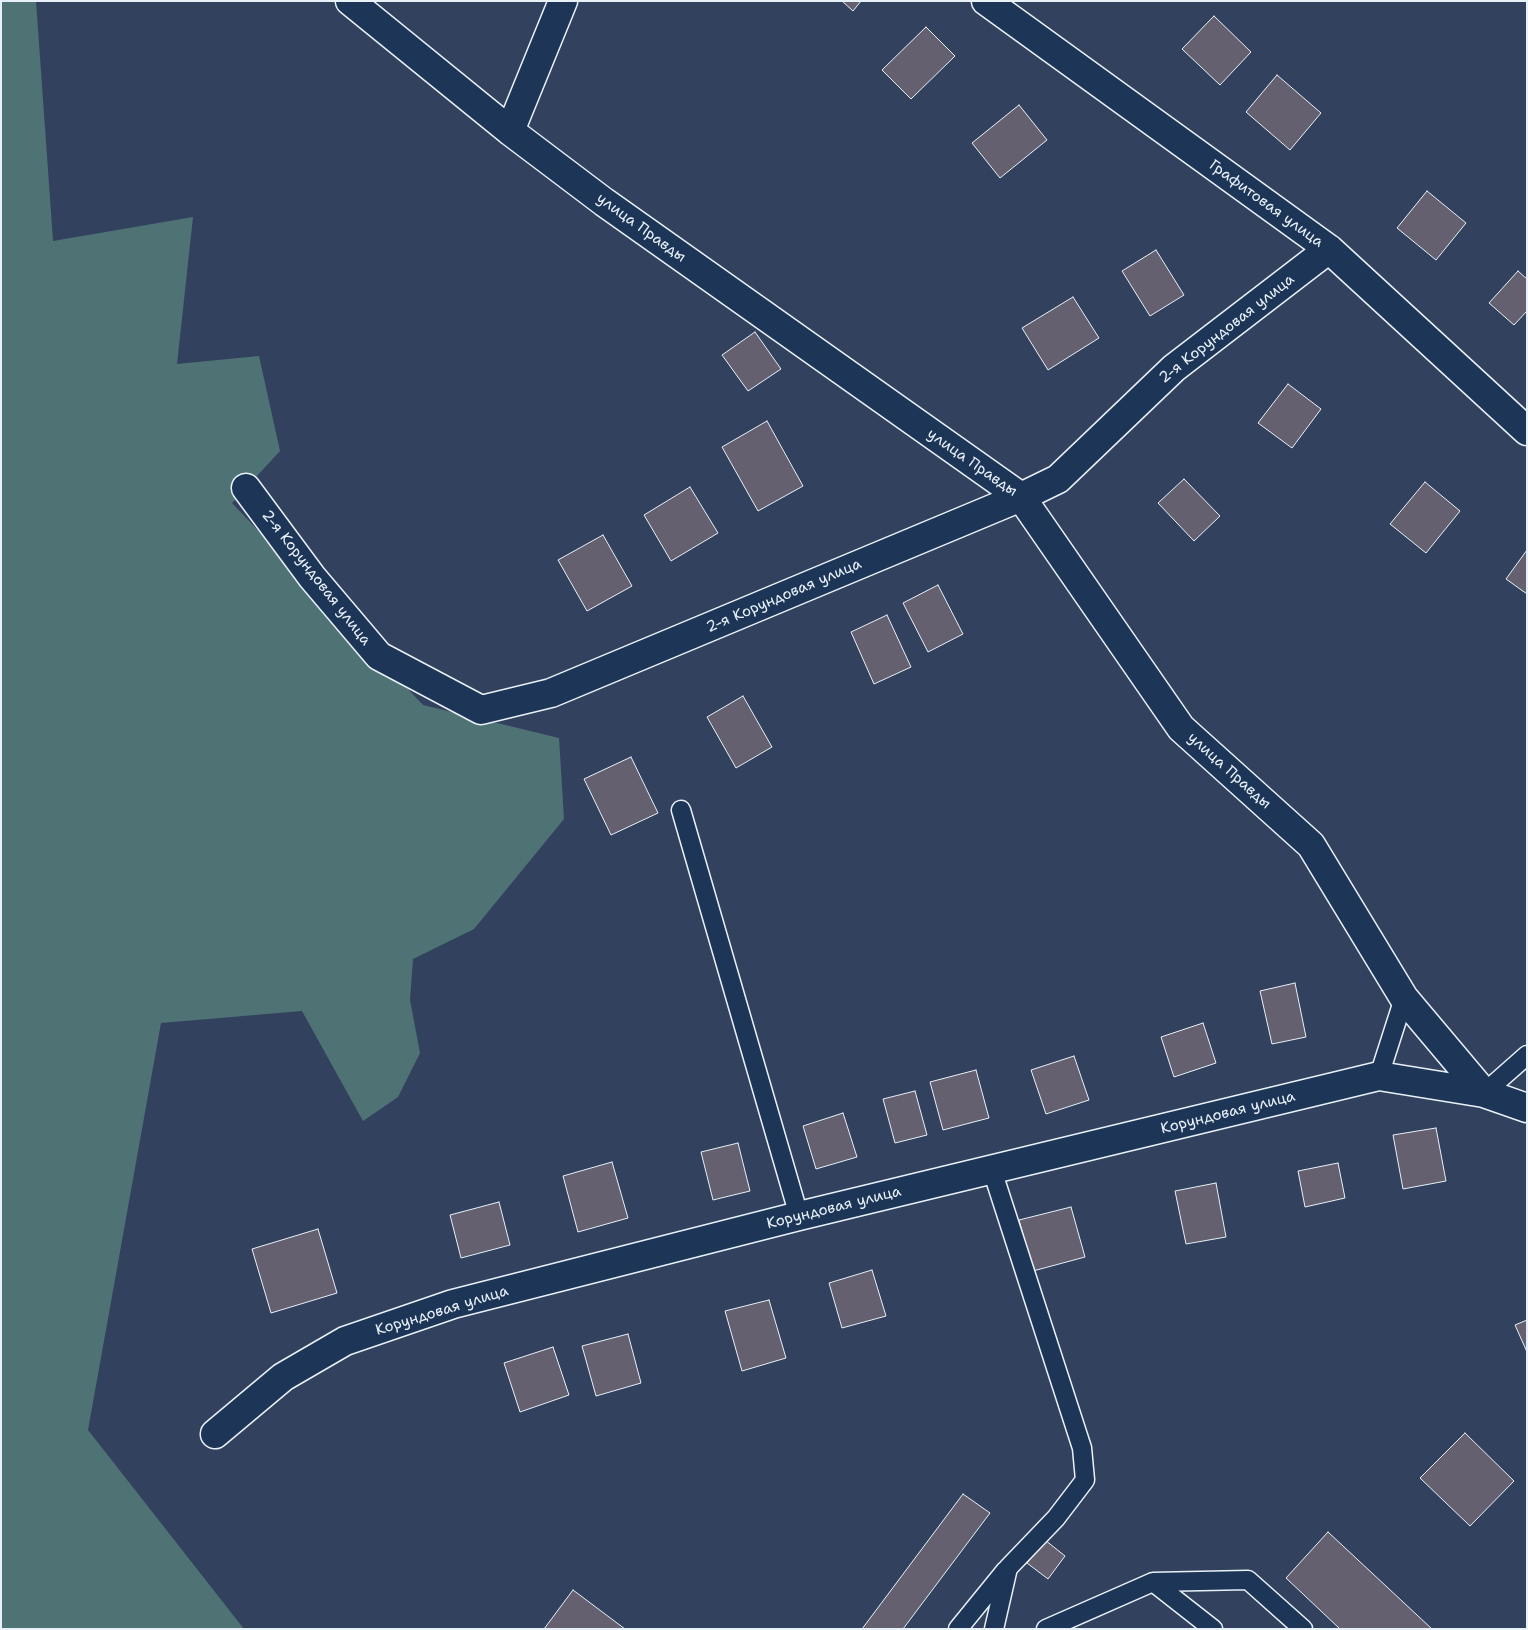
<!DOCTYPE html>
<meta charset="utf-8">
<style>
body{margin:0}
#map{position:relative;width:1528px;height:1630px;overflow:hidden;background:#32425e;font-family:"Shantell Sans",sans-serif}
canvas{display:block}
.frame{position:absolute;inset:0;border:2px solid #e8f1f8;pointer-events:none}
</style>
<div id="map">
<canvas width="1528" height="1630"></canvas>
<div class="frame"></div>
</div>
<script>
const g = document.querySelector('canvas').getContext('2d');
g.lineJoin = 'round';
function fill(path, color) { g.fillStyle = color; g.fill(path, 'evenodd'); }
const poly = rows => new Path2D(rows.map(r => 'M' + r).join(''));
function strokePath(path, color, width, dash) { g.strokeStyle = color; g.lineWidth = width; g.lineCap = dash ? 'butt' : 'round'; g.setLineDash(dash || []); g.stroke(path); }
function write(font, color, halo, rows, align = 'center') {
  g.font = font + ' "Shantell Sans",sans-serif'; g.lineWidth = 5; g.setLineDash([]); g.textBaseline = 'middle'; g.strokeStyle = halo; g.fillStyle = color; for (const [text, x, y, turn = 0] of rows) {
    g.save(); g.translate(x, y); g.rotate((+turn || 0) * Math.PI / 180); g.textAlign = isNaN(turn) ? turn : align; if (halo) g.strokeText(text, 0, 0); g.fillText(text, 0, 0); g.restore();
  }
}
fill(poly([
 [1,1,36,1,53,241,193,217,177,364,259,356,280,451,232,503,423,705,559,738,564,819,474,929,413,959,410,1000,420,1053,398,1097,363,1121,302,1011,161,1023,88,1430,244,1629,1,1629]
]), '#4f7375');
const building = poly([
 [842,1,861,1,853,11,842,1],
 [1214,16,1251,52,1220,85,1182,49,1214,16],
 [926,27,955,56,911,99,882,70,926,27],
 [1277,75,1321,113,1290,150,1246,112,1277,75],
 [1019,105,1047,140,1000,178,972,143,1019,105],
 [1427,191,1466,223,1436,260,1397,228,1427,191],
 [1156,250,1184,295,1150,316,1122,271,1156,250],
 [1518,271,1527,279,1527,311,1514,325,1489,303,1518,271],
 [1073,297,1099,338,1048,370,1022,328,1073,297],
 [755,332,781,369,748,391,722,355,755,332],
 [1288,384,1321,409,1292,448,1258,423,1288,384],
 [767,421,803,486,758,511,722,447,767,421],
 [1184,479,1220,516,1194,541,1158,503,1184,479],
 [1425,482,1460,511,1426,553,1390,524,1425,482],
 [690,487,718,533,671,561,644,515,690,487],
 [603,535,632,586,587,611,558,560,603,535],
 [1527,550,1527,594,1506,579,1527,550],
 [938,585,963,634,928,652,903,603,938,585],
 [887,615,911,667,874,684,851,632,887,615],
 [743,696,772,747,736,768,707,717,743,696],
 [631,757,658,813,611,835,584,779,631,757],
 [1295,983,1306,1037,1272,1044,1260,991,1295,983],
 [1203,1023,1216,1063,1174,1077,1161,1037,1203,1023],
 [1074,1056,1089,1100,1046,1114,1031,1070,1074,1056],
 [976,1070,989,1118,943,1130,930,1082,976,1070],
 [915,1091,927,1135,895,1143,883,1099,915,1091],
 [843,1113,857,1157,816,1169,803,1126,843,1113],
 [1436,1128,1446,1181,1403,1189,1393,1135,1436,1128],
 [738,1143,750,1191,713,1200,701,1152,738,1143],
 [612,1162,628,1218,578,1232,563,1176,612,1162],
 [1338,1163,1345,1198,1305,1207,1298,1171,1338,1163],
 [1216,1183,1226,1237,1186,1244,1175,1191,1216,1183],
 [499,1202,510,1245,461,1258,450,1215,499,1202],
 [1071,1207,1085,1257,1033,1271,1019,1220,1071,1207],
 [318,1229,337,1293,271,1313,252,1249,318,1229],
 [872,1270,886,1316,842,1328,829,1283,872,1270],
 [769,1300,786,1358,742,1371,725,1311,769,1300],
 [1527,1320,1527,1352,1515,1325,1527,1320],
 [628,1334,641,1383,596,1396,582,1346,628,1334],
 [553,1347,569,1395,520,1412,504,1363,553,1347],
 [1465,1433,1514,1481,1470,1526,1420,1478,1465,1433],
 [963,1494,990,1513,903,1629,862,1629,963,1494],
 [1328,1532,1432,1629,1340,1629,1286,1578,1328,1532],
 [1045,1540,1065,1556,1048,1579,1027,1563,1045,1540],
 [573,1590,625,1629,544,1629,573,1590]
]);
fill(building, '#646070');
strokePath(building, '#e8f1f8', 1);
const lane = poly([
 [681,810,799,1216],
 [1379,1076,1404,998],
 [1484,1093,1527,1055],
 [992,1170,1082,1448,1085,1480,1056,1518,1008,1568,994,1629],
 [1153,1582,1248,1580,1303,1629],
 [958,1629,1006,1570],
 [1046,1629,1153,1582,1213,1629]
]);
const street = poly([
 [350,1,510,131,604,202,1021,497,1181,728,1311,845,1404,998,1484,1093,1527,1108],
 [986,1,1329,249,1527,431],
 [510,131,563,1],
 [246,488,312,577,379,656,481,710,551,693,1021,497,1058,479,1174,368,1329,249],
 [215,1434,283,1377,345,1341,453,1304,799,1216,1379,1076,1484,1093]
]);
strokePath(lane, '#e8f1f8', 21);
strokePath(street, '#e8f1f8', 31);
strokePath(lane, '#1d3557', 18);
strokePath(street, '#1d3557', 28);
write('15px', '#e8f1f8', '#1d3557', [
 ["Графитовая улица",1266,204,36],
 ["улица Правды",641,228,36],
 ["2-я Корундовая улица",1227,329,-38],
 ["улица Правды",972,463,35],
 ["2-я Корундовая улица",316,578,52],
 ["2-я Корундовая улица",784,596,-23],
 ["улица Правды",1229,771,42],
 ["Корундовая улица",1228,1113,-14],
 ["Корундовая улица",834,1208,-14],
 ["Корундовая улица",442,1311,-17]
]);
</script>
